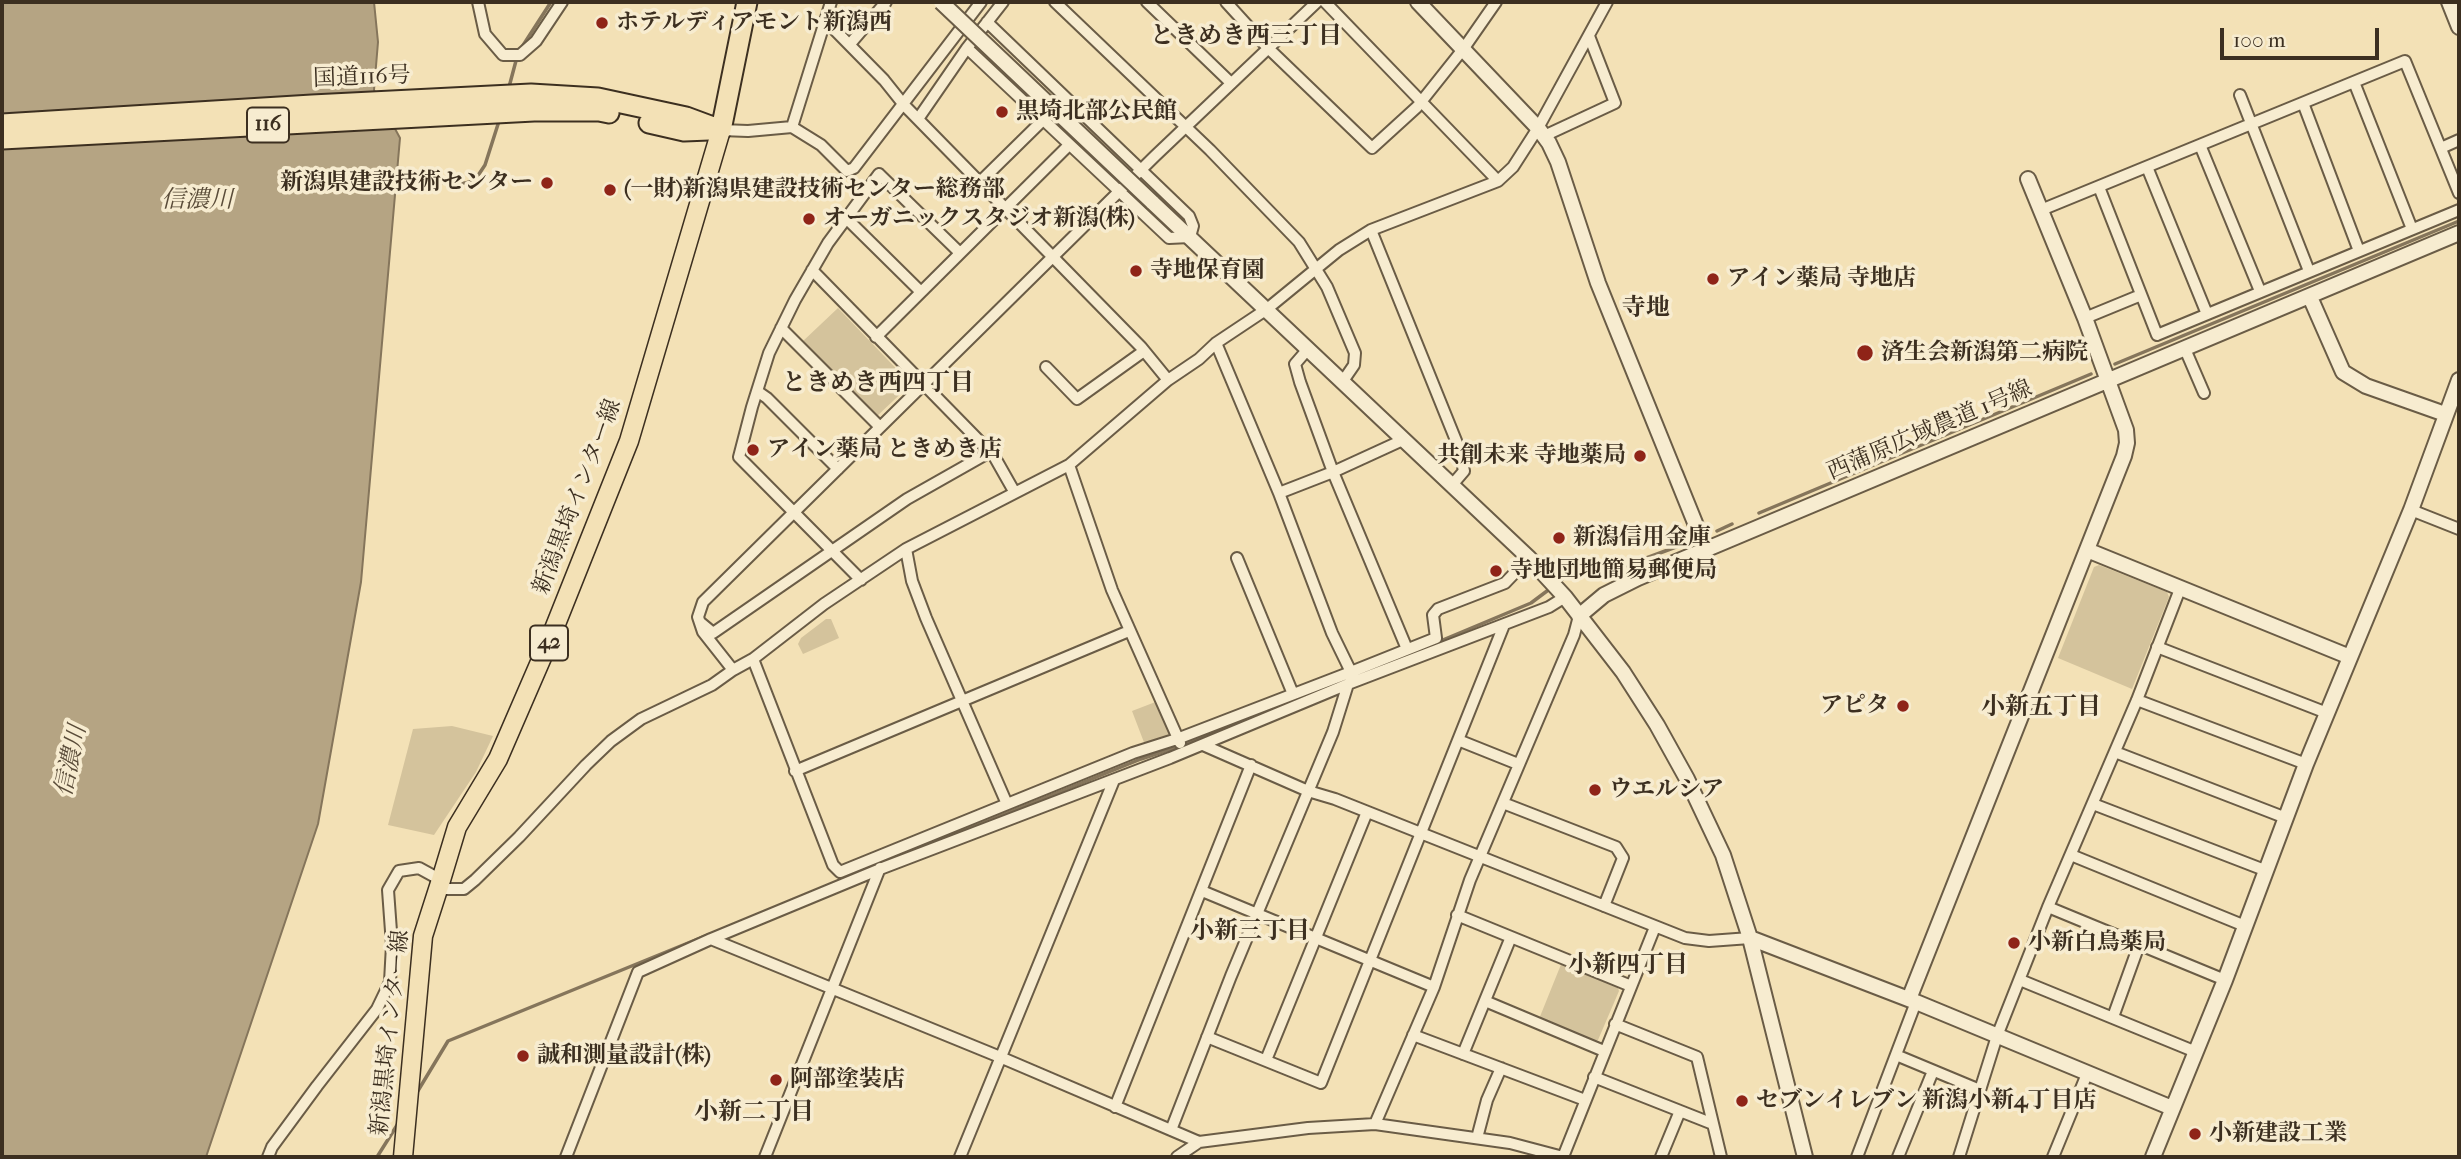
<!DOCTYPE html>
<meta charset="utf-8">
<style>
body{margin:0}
#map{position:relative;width:2461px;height:1159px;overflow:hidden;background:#f3e1b6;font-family:"IM FELL French Canon",serif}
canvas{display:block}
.frame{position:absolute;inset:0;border:4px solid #3c2f20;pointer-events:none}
.scale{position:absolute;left:2220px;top:28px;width:159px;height:32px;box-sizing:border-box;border:4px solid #3c2f20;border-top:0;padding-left:9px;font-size:21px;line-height:24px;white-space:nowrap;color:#3c2f20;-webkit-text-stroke:5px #f7ecd0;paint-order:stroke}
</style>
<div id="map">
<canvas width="2461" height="1159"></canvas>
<div class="frame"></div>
<div class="scale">100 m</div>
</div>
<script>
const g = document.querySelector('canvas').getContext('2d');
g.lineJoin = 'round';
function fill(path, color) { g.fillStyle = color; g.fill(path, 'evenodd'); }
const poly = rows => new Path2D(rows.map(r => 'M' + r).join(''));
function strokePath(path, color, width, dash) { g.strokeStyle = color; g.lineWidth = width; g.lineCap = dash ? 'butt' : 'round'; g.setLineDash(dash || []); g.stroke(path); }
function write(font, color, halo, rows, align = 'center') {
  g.font = font + ' "IM FELL French Canon","Noto Serif JP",serif'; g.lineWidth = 7; g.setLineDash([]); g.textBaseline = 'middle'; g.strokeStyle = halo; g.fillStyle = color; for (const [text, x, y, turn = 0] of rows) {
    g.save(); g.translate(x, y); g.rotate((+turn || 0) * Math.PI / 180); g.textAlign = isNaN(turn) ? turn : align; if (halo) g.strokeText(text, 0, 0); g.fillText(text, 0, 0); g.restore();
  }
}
fill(poly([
 [838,308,911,384,875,418,802,342],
 [2099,565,2167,592,2169,597,2132,689,2058,658,2094,567],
 [826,619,831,619,839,638,803,654,798,644,801,638],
 [1158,701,1171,735,1145,745,1132,711],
 [452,726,493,736,476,772,434,835,388,825,413,729],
 [1562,962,1617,985,1619,991,1598,1040,1594,1042,1539,1019]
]), '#d4c39c');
const water = poly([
 [2,2,374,2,378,42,374,90,400,138,361,582,318,824,206,1157,2,1157,2,2]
]);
fill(water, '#b5a483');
strokePath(water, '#85755b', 2);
strokePath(poly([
 [520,50,551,2],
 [509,87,517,57],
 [393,181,439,183,466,183,475,180,485,165,500,118],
 [2115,364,2459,221],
 [1759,513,2091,374],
 [1717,531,1732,524],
 [1557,583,1573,571,1598,576,1684,544],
 [1438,642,1531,603,1551,588],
 [1384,665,1399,658],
 [918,849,1141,759,1180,746,1298,699],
 [416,1094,448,1041,710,934],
 [377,1157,399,1122]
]), '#85755b', 3.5);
const minor = poly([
 [478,2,485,34,503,55,520,55,536,41,562,2],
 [1055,2,1210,150,1299,242,1327,287,1355,353,1354,365,1343,381],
 [1147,2,1231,83],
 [1226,2,1267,47,1372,148,1417,107,1464,48,1496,2],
 [1325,2,1498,181],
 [825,20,884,80,904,105,1141,347,1168,380],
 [850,44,886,2],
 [967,48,1169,238,1190,237,1193,226,1189,216,987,22],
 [2354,82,2412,229],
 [2240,95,2309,271],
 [2303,103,2359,251],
 [918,119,967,48,1003,2],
 [792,127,831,2],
 [721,130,748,131,792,127,821,145,847,171,854,168,981,2],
 [1544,136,1615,103,1589,36],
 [2200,145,2260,291],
 [2441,148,2459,140],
 [2147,167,2207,314],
 [981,181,1043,120],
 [2099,187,2157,335,2459,210],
 [2041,210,2405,61,2459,193],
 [846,218,921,292],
 [1371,230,1459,448,1464,471,1452,485],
 [812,270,994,456,1015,493],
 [2085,318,2141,295],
 [781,328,880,427],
 [876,337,1069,145],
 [1308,349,1295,364,1300,382,1333,472,1407,649],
 [2185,349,2204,393],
 [1046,367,1077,399,1144,351],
 [757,391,767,398,838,469],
 [1069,465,1112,590,1180,743],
 [1279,493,1333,472,1405,439],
 [2411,510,2459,529],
 [906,549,912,581,926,618,1007,804],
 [1237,558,1293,694],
 [861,580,739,457,752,407,769,353,795,300,828,243,879,174,960,253],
 [701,623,713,633,907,499,990,452],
 [2157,647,2327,713],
 [753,659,833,865,840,872,1133,753,1177,739,1351,672,1332,633,1279,493,1216,343],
 [733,670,703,632,698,617,703,602,1155,156,1317,2],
 [1351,672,1436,638,1433,615,1438,609,1505,583,1529,558],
 [2137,700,2306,764],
 [1458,740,1518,764],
 [1203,745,1308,791,1335,799,1685,938,1709,941,1750,938],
 [2115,752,2286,818],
 [795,771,1129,631],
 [1503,803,1616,847,1623,858,1604,906],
 [2093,804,2267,871],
 [2071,855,2245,926],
 [438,889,464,889,475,880,519,837,586,765,611,741,641,719,712,685,733,670,753,659,824,604,906,549,1069,465,1168,380,1199,359,1216,343,1267,309,1339,250,1371,230,1498,181,1513,167,1538,128,1607,2],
 [1202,891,1434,987],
 [2048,907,2225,980],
 [1457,915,1631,986],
 [711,939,1000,1057,1199,1142],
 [2020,980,2196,1052],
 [1485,1001,1604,1051],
 [2113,1017,2139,945],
 [1615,1024,1697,1057,1721,1157],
 [1413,1035,1585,1100],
 [1207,1037,1321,1083,1504,625],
 [1463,1054,1511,937],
 [1896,1055,1980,1090],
 [1266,1060,1367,812],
 [1594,1077,1713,1124],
 [1115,1107,1251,765],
 [1375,1124,1434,987,1470,880,1574,635,1579,616],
 [1171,1130,1231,976,1333,732,1348,684],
 [1477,1138,1487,1100,1501,1068],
 [268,1157,272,1147,317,1086,377,1009,390,982,392,945,388,890,399,871,419,868,441,880],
 [566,1157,638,972,711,939,880,869,1170,758,1348,684,1549,607,1565,597],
 [765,1157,880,868],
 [960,1157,1114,780],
 [1177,1157,1199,1142,1308,1128,1375,1124,1510,1143,1563,1157],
 [1563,1157,1655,927],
 [1661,1157,1680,1111],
 [1857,1157,1916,1002],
 [1898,1157,1933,1071],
 [1959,1157,1997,1036,2048,907,2137,700,2180,589],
 [2053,1157,2087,1074]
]);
const tertiary = poly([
 [1418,2,1538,128,1549,143,1558,162,1598,283,1706,550],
 [2449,2,2459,27],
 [1152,202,1529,558,1565,597,1623,672,1657,725,1687,779,1723,855,1750,938,1805,1157],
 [2310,297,2343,372,2366,386,2445,414],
 [2087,550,2350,657],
 [1579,616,1604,595,1638,578,2459,233],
 [1750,938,1916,1002,2172,1108],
 [1909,999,2124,456,2127,443,2126,430,2085,318,2028,179],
 [2153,1157,2225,980,2306,764,2411,510,2459,380]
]);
const primary = poly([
 [403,1157,423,936,441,880,457,827,498,759,550,639,629,441,721,130]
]);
const trunk = poly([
 [649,123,684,131,709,130],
 [2,124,312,105,531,94,598,98,686,117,721,130],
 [721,130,747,2],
 [2,139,534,111,599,111,609,113]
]);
strokePath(minor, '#6a5c46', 14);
strokePath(tertiary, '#6a5c46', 18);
strokePath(primary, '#3c2f20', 21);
strokePath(trunk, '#3c2f20', 23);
strokePath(minor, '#f7ecd0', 10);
strokePath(tertiary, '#f7ecd0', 14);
strokePath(primary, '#f3e1b6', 18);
strokePath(trunk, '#f3e1b6', 19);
const tertiaryBridge = poly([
 [941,2,1152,202]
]);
strokePath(tertiaryBridge, '#6a5c46', 18, []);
strokePath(tertiaryBridge, '#f7ecd0', 14);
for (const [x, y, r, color] of [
 [602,23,7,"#8f2418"],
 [1002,112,7,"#8f2418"],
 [547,183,7,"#8f2418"],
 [610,190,7,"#8f2418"],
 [809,219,7,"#8f2418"],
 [1136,271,7,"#8f2418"],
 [1713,279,7,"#8f2418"],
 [1865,353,9,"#8f2418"],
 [753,450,7,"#8f2418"],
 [1640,456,7,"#8f2418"],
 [1559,538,7,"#8f2418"],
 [1496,571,7,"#8f2418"],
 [1903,706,7,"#8f2418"],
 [1595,790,7,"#8f2418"],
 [2014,943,7,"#8f2418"],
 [523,1056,7,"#8f2418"],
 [776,1080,7,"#8f2418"],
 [1742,1101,7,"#8f2418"],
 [2195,1134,7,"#8f2418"]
]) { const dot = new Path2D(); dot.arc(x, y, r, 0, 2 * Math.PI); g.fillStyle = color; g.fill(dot); strokePath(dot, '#f7ecd0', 2.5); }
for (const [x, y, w] of [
 [268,125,42],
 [549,643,38]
]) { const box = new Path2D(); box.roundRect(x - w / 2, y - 17.5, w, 35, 5); g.fillStyle = '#f7ecd0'; g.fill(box); strokePath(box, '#3c2f20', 2); }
write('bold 21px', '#3c2f20', null, [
 ["116",268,125],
 ["42",549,643]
]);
write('bold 23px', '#3c2f20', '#f7ecd0', [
 ["ホテルディアモント新潟西",616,23],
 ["黒埼北部公民館",1016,112],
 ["新潟県建設技術センター",533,183,"right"],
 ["(一財)新潟県建設技術センター総務部",624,190],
 ["オーガニックスタジオ新潟(株)",823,219],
 ["寺地保育園",1150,271],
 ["アイン薬局 寺地店",1727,279],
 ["済生会新潟第二病院",1881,353],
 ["アイン薬局 ときめき店",767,450],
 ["共創未来 寺地薬局",1626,456,"right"],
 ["新潟信用金庫",1573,538],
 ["寺地団地簡易郵便局",1510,571],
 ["アピタ",1889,706,"right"],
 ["ウエルシア",1609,790],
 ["小新白鳥薬局",2028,943],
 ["誠和測量設計(株)",537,1056],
 ["阿部塗装店",790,1080],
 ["セブンイレブン 新潟小新4丁目店",1756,1101],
 ["小新建設工業",2209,1134]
], 'left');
write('23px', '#3c2f20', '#f7ecd0', [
 ["国道116号",362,78,-2],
 ["西蒲原広域農道 1号線",1930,431,-23],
 ["新潟黒埼インター線",578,497,-69],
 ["新潟黒埼インター線",391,1033,-84]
]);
write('bold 24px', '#3c2f20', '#f7ecd0', [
 ["ときめき西三丁目",1246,37],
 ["寺地",1646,309],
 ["ときめき西四丁目",878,384],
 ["小新五丁目",2041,708],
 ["小新三丁目",1250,932],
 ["小新四丁目",1628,966],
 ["小新二丁目",754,1113]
]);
write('italic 24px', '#5a4c39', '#f7ecd0', [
 ["信濃川",197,201],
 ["信濃川",72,761,-78]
]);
</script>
